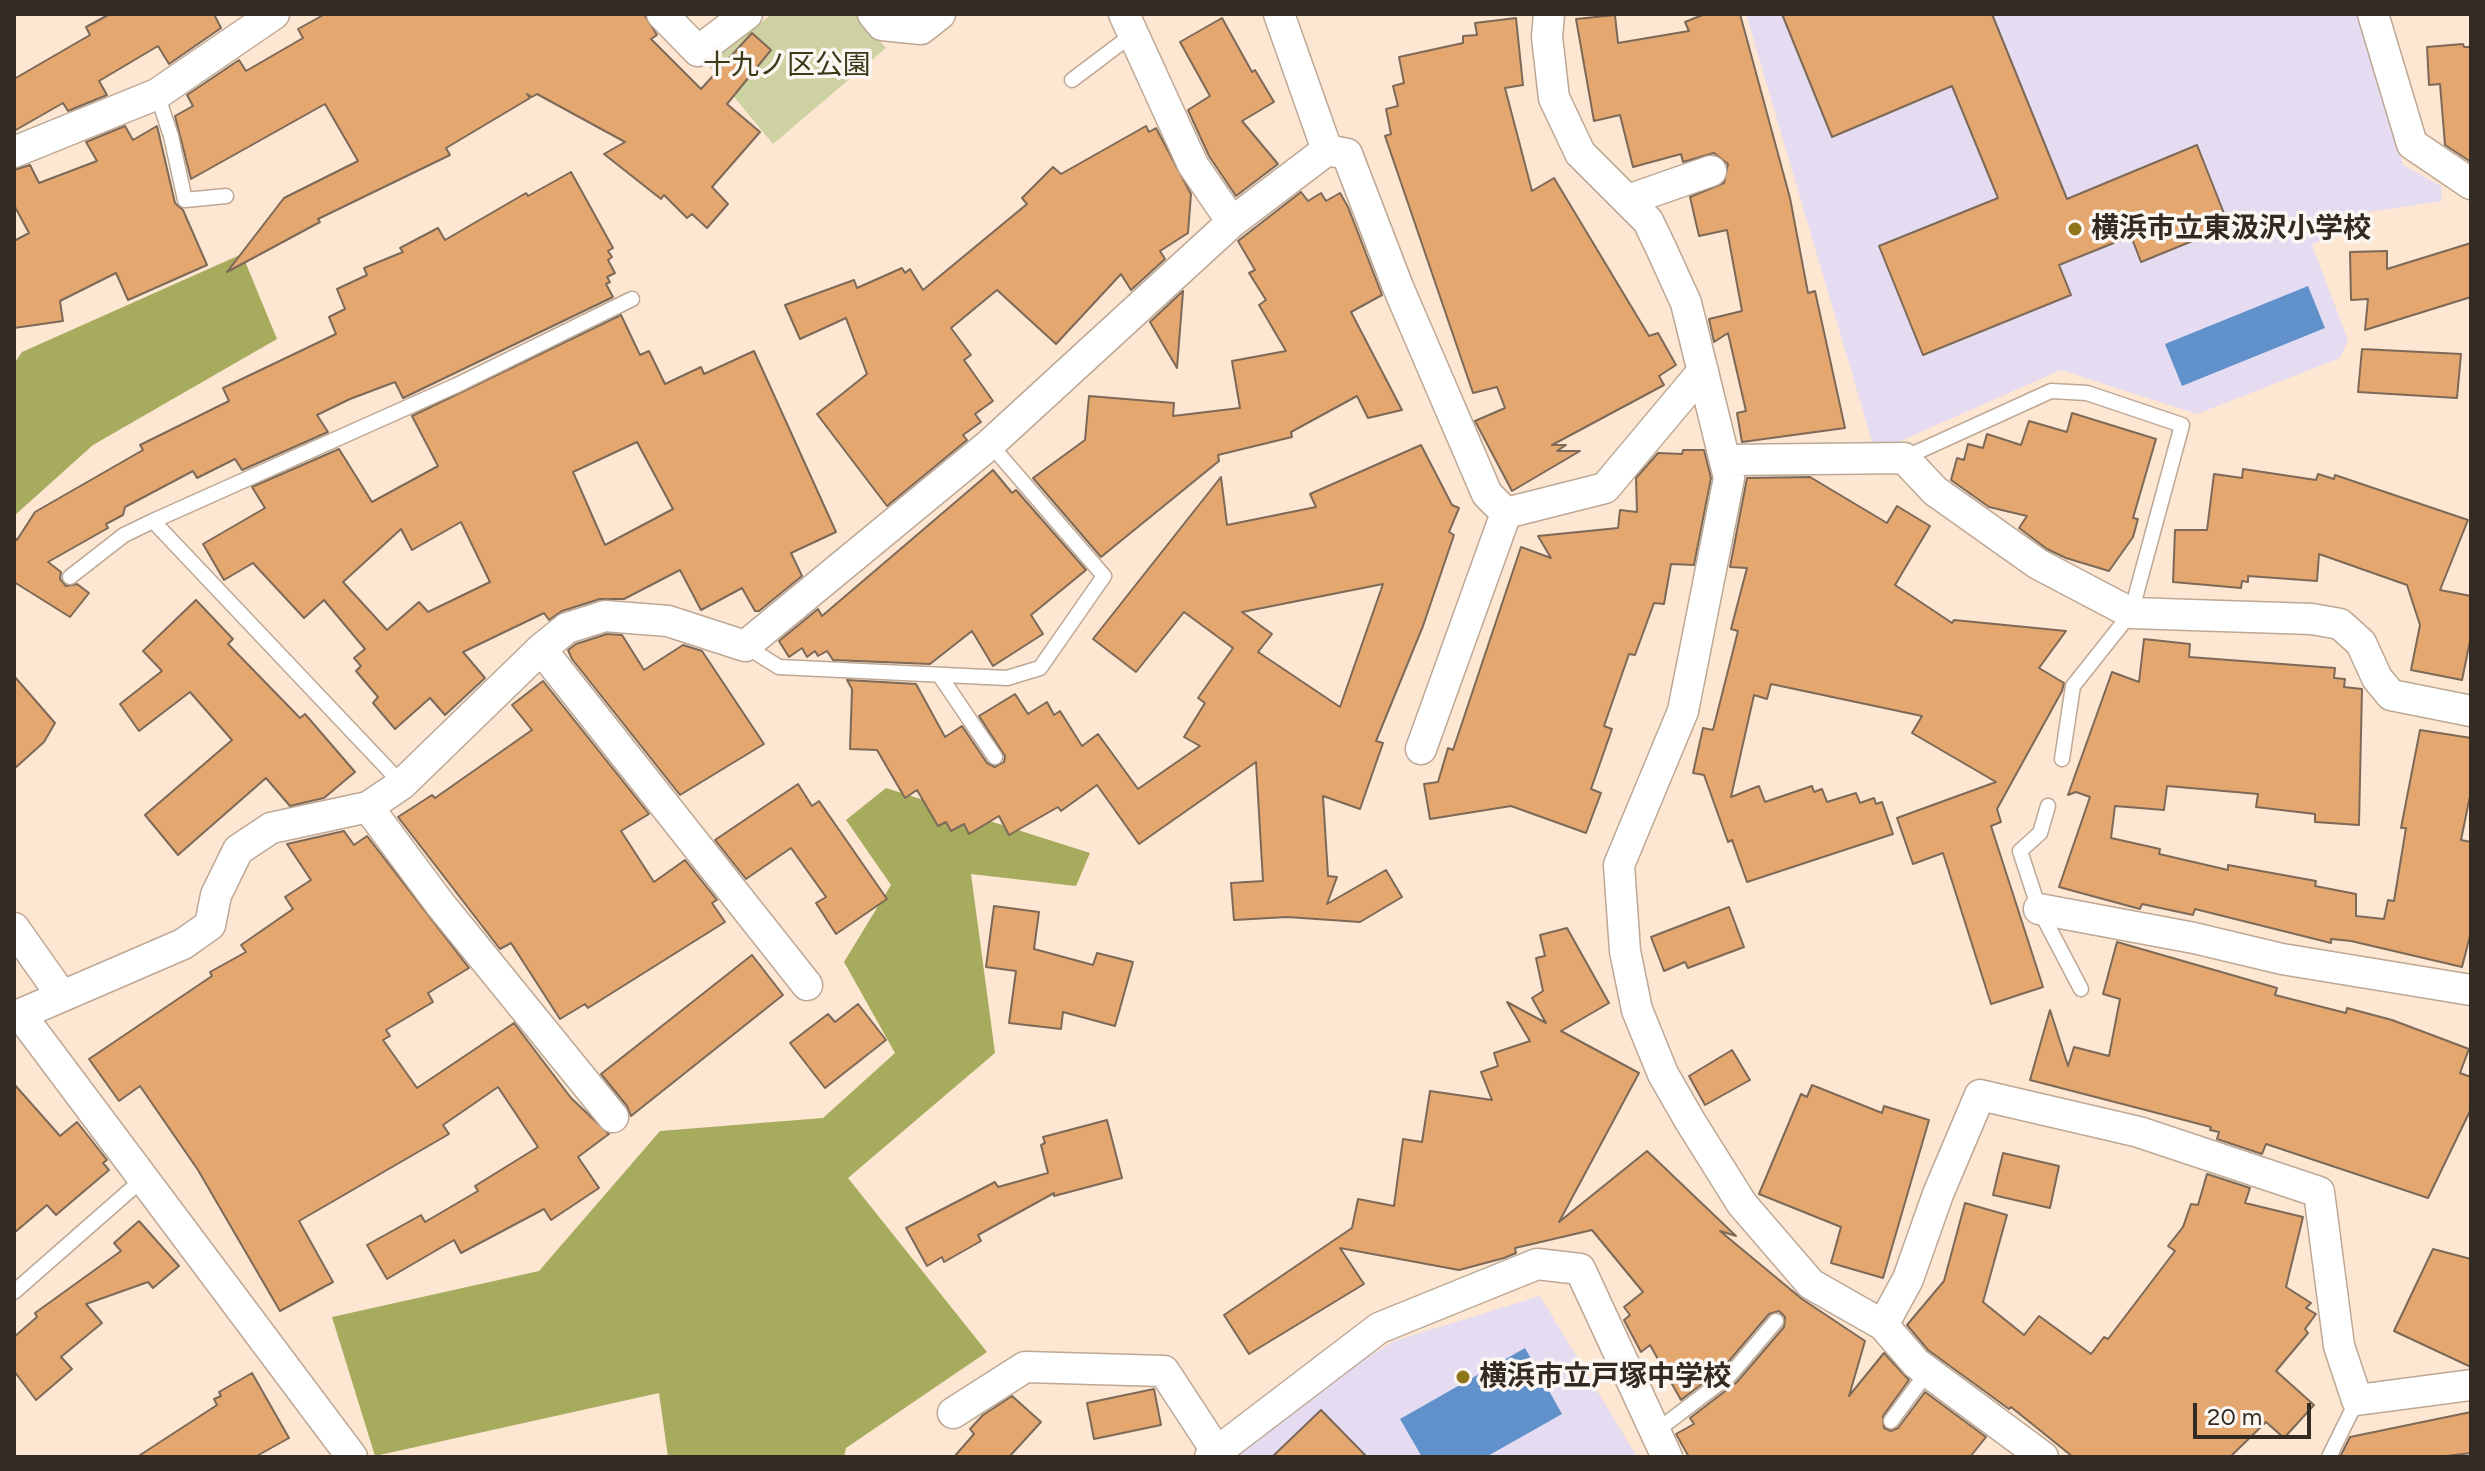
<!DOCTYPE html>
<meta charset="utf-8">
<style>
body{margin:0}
#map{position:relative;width:2485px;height:1471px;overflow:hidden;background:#fde6d2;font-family:Figtree,sans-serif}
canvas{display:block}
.frame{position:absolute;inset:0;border:16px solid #332a22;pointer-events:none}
.scale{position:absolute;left:2193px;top:1403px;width:118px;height:36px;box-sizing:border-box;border:4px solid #332a22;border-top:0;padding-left:10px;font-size:24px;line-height:28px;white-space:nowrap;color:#332a22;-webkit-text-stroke:6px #fcf7f3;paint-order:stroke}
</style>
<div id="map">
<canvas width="2485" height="1471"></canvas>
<div class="frame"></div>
<div class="scale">20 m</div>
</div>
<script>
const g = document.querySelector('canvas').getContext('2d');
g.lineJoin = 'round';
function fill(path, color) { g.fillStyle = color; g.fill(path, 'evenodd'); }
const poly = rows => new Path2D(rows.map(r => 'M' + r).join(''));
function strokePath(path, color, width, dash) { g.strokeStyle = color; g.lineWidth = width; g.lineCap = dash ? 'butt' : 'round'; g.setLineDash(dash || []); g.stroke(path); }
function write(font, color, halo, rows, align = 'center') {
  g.font = font + ' Figtree,"Noto Sans JP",sans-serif'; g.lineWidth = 7; g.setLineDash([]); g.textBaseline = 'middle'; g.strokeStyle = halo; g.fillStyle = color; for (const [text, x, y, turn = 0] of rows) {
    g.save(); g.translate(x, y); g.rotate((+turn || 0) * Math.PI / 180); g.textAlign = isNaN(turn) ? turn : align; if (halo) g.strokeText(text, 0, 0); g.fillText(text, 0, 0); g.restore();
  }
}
fill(poly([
 [1746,14,2358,14,2382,83,2403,165,2441,186,2442,201,2369,212,2312,245,2348,340,2340,358,2197,414,2061,370,1891,445,1874,448],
 [1540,1296,1637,1457,1227,1457,1278,1413,1394,1341]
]), '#e5dcf2');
fill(poly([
 [772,14,856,14,886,48,773,144,707,64]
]), '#ced2a2');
fill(poly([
 [242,254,277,339,93,445,14,516,14,364,22,352],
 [886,788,1090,853,1076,886,971,874,995,1053,848,1178,987,1352,846,1448,844,1457,668,1457,659,1393,375,1456,332,1317,539,1271,660,1131,823,1118,895,1053,844,962,891,885,846,820]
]), '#a6ab5e');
fill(poly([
 [2308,286,2325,328,2182,386,2165,344],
 [1525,1348,1562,1414,1486,1457,1422,1457,1400,1419]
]), '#6191cb');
const building = poly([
 [110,14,214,14,221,28,169,64,158,46,99,81,107,95,68,111,63,103,14,131,14,79,90,35,86,27,110,14],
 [325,14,644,14,657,35,651,39,701,89,752,33,771,50,727,104,760,132,712,187,728,204,707,228,692,214,687,218,664,195,661,199,604,154,625,142,537,94,532,97,527,94,530,98,446,148,450,155,318,219,320,222,227,272,284,198,358,161,325,104,191,179,175,116,193,106,187,95,239,60,246,71,303,38,298,29,325,14],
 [1705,14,1740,14,1790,198,1808,293,1815,291,1845,428,1742,442,1737,413,1746,411,1728,333,1714,342,1709,319,1742,311,1727,230,1699,236,1690,197,1724,183,1728,164,1714,153,1683,162,1681,154,1633,167,1620,115,1594,121,1576,19,1615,15,1618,43,1689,31,1685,22,1705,14],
 [1782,14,1992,14,2067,199,2197,145,2229,226,2141,262,2131,236,2059,265,2071,295,1923,355,1879,246,1998,198,1952,86,1832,137,1782,14],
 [1222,18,1252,72,1255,70,1274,102,1242,121,1278,164,1236,196,1209,156,1188,110,1210,96,1180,42,1222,18],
 [1516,18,1523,85,1505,88,1532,191,1554,178,1649,336,1658,333,1676,365,1659,376,1664,385,1552,445,1566,445,1557,451,1580,451,1512,491,1475,421,1505,408,1497,387,1473,393,1385,136,1391,134,1386,109,1398,106,1393,86,1404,83,1399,57,1463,43,1463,36,1477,35,1475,23,1516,18],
 [2463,44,2464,47,2471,47,2471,162,2445,145,2440,84,2429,85,2427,47,2463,44],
 [125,126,133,140,157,126,175,203,183,210,207,265,128,300,116,273,60,301,63,321,14,328,14,241,29,233,14,205,14,170,30,165,39,183,97,161,86,142,125,126],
 [1146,126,1149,132,1156,128,1191,194,1188,233,1160,251,1165,259,1131,290,1121,274,1056,344,997,290,951,328,971,355,964,360,993,401,975,414,981,422,963,435,967,440,887,506,817,414,867,374,846,318,800,339,785,305,854,280,857,288,902,268,905,273,910,269,923,290,1027,204,1022,198,1053,167,1061,174,1146,126],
 [571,172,613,248,608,251,612,257,608,260,615,273,607,277,610,282,606,284,613,297,403,398,395,382,350,399,317,415,328,432,242,470,235,459,197,478,193,471,125,507,123,515,106,524,108,528,48,562,61,572,60,579,66,586,77,584,89,593,70,617,14,582,14,537,17,540,35,512,143,450,140,445,229,401,223,388,336,334,329,317,345,309,337,289,367,275,364,268,403,252,400,248,438,228,445,240,526,193,528,196,571,172],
 [1301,192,1308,201,1321,193,1326,201,1340,193,1348,207,1382,295,1351,312,1402,410,1368,418,1357,396,1291,432,1292,437,1218,455,1219,461,1101,557,1033,478,1085,440,1089,396,1174,403,1173,416,1240,408,1232,361,1286,351,1259,305,1266,300,1249,273,1255,270,1238,241,1301,192],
 [2471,243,2471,297,2365,330,2368,299,2351,300,2350,252,2387,251,2387,269,2471,243],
 [1183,291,1183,292,1177,368,1150,322,1183,291],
 [621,315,640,355,649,351,665,384,701,367,704,374,754,351,836,532,791,553,802,576,759,611,755,611,742,588,701,610,680,570,624,599,600,599,562,611,549,620,544,613,463,652,485,678,445,715,430,698,395,729,373,703,378,697,356,671,361,666,354,658,365,649,324,600,304,618,253,563,224,580,203,544,265,508,252,487,339,449,372,502,438,466,412,416,621,315],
 [637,442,673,509,605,545,573,472,637,442],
 [461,522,490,582,428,612,419,602,387,630,343,582,401,529,412,550,461,522],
 [2362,349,2461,354,2457,398,2358,392,2362,349],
 [2072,413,2156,439,2133,518,2138,519,2133,537,2109,571,2066,558,2047,549,2019,528,2027,516,1989,507,1951,480,1957,458,1964,460,1968,444,1983,448,1987,434,2021,445,2029,421,2067,432,2072,413],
 [1421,445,1452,505,1459,508,1449,532,1454,535,1423,626,1376,741,1383,743,1360,809,1323,796,1328,876,1337,877,1327,904,1386,870,1402,897,1360,922,1287,917,1234,920,1231,883,1263,881,1256,762,1139,844,1097,785,1061,811,1058,807,1009,835,999,816,969,834,964,824,951,831,946,822,938,826,917,790,905,798,877,750,850,749,852,689,847,680,916,684,945,737,962,726,987,763,995,767,1004,762,1005,756,979,716,1015,694,1028,714,1047,702,1054,715,1060,711,1082,746,1098,734,1138,789,1200,746,1184,737,1205,703,1198,698,1233,648,1184,612,1136,672,1093,639,1221,477,1227,525,1316,507,1310,494,1421,445],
 [1383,584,1340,707,1258,652,1272,634,1242,612,1383,584],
 [1683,450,1704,450,1711,478,1694,565,1671,564,1664,604,1654,603,1635,655,1629,654,1604,726,1612,729,1591,789,1601,793,1586,833,1511,806,1430,819,1424,784,1438,782,1448,748,1453,750,1521,547,1551,558,1538,536,1618,528,1620,510,1637,512,1636,478,1658,453,1682,454,1683,450],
 [2243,469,2316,480,2318,474,2334,479,2335,475,2468,520,2440,590,2471,596,2471,636,2462,680,2411,670,2420,625,2407,585,2319,554,2317,581,2248,576,2248,582,2242,581,2241,588,2173,582,2175,530,2207,530,2214,474,2242,478,2243,469],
 [993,470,1012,493,1016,490,1086,570,1031,615,1043,634,993,666,972,631,930,664,833,660,827,651,818,656,815,651,807,657,802,648,789,657,779,641,818,609,822,616,993,470],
 [1810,477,1887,523,1897,506,1930,526,1895,585,1952,623,1954,620,2066,631,2039,668,2064,683,2062,691,1997,809,2001,822,1991,826,2043,987,1991,1004,1943,853,1913,864,1897,818,1996,782,1912,733,1922,716,1771,684,1767,699,1754,695,1731,797,1759,786,1765,802,1812,786,1814,792,1822,789,1827,802,1856,793,1860,803,1874,798,1876,804,1882,802,1893,834,1747,882,1732,840,1728,842,1704,775,1693,773,1703,728,1713,730,1738,631,1731,629,1747,568,1730,567,1747,478,1810,477],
 [196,600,233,639,228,644,300,718,305,714,355,772,324,798,290,806,266,778,178,855,145,815,232,740,190,692,139,731,120,704,162,671,143,651,196,600],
 [607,634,622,635,644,670,683,645,702,651,764,744,680,795,572,659,568,650,576,644,607,634],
 [2144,639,2190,644,2189,657,2335,668,2334,678,2345,679,2344,687,2362,689,2359,825,2315,822,2315,814,2256,807,2258,794,2167,786,2164,810,2115,806,2111,838,2160,849,2159,854,2228,870,2228,865,2316,881,2315,886,2356,894,2356,916,2384,919,2388,900,2394,901,2406,828,2401,828,2420,730,2471,738,2471,791,2461,840,2471,842,2471,932,2462,967,2351,941,2331,939,2331,943,2195,909,2193,915,2142,904,2140,909,2059,887,2090,797,2076,792,2068,795,2112,672,2139,682,2144,639],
 [14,676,55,723,44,742,14,769,14,676],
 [543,681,649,814,621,831,654,882,685,860,717,900,712,903,725,922,588,1008,585,1004,560,1019,511,943,500,949,398,817,432,795,435,798,532,730,512,705,543,681],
 [798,784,812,806,819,801,887,899,836,934,816,903,826,897,791,848,746,879,715,840,798,784],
 [344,831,354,845,367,836,469,968,428,993,433,1002,386,1030,390,1036,383,1040,417,1088,514,1023,571,1098,609,1134,578,1157,599,1188,551,1220,544,1209,461,1253,454,1240,387,1279,367,1245,421,1215,425,1222,478,1191,475,1186,538,1147,498,1087,443,1125,449,1134,299,1221,333,1282,280,1311,198,1170,140,1086,119,1101,89,1059,212,976,210,972,246,952,241,945,293,909,285,897,311,880,287,844,344,831],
 [994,906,1039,912,1034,949,1093,965,1097,953,1133,962,1115,1026,1063,1012,1061,1029,1009,1023,1016,971,986,967,994,906],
 [1729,907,1744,947,1688,968,1685,962,1664,971,1651,937,1729,907],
 [1567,928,1609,1003,1561,1031,1639,1073,1559,1222,1647,1151,1736,1236,1720,1231,1802,1299,1865,1341,1849,1396,1884,1353,1909,1380,1883,1416,1884,1428,1891,1431,1898,1428,1925,1392,1986,1437,1970,1457,1689,1457,1676,1434,1694,1424,1690,1418,1737,1382,1784,1327,1785,1317,1779,1311,1769,1314,1723,1368,1681,1400,1650,1345,1641,1352,1624,1320,1630,1315,1624,1307,1643,1292,1592,1230,1515,1248,1516,1253,1504,1258,1459,1270,1340,1248,1364,1284,1249,1354,1224,1315,1352,1228,1358,1199,1394,1206,1403,1139,1422,1142,1430,1091,1492,1100,1481,1072,1498,1066,1494,1053,1530,1041,1507,1002,1546,1023,1532,998,1543,991,1536,958,1545,956,1540,935,1567,928],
 [2117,942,2277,988,2275,995,2346,1013,2347,1008,2392,1020,2469,1049,2460,1073,2471,1077,2471,1109,2428,1198,2266,1144,2262,1154,2217,1139,2219,1132,2210,1130,2211,1127,2030,1080,2050,1010,2068,1066,2074,1047,2109,1056,2120,999,2103,994,2117,942],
 [752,955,783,995,631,1116,627,1106,601,1074,752,955],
 [858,1004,886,1040,825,1088,790,1043,828,1014,835,1022,858,1004],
 [1732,1050,1750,1080,1705,1105,1689,1076,1732,1050],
 [14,1084,60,1136,77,1122,107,1160,103,1163,109,1170,56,1215,47,1205,14,1233,14,1084],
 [1812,1085,1882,1113,1884,1106,1929,1120,1883,1278,1831,1263,1841,1227,1759,1194,1801,1094,1807,1097,1812,1085],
 [1107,1120,1122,1178,1054,1196,1054,1193,978,1235,981,1241,944,1262,942,1257,927,1266,906,1228,995,1182,998,1187,1048,1173,1041,1145,1045,1143,1043,1137,1107,1120],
 [2003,1153,2059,1166,2050,1208,1993,1195,2003,1153],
 [2207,1174,2250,1188,2245,1203,2303,1217,2286,1287,2311,1303,2306,1308,2316,1314,2305,1329,2308,1333,2276,1371,2314,1405,2284,1438,2266,1422,2230,1457,2073,1457,2011,1407,2009,1409,1928,1350,1907,1325,1944,1281,1965,1203,2007,1215,1983,1302,2024,1335,2039,1316,2091,1354,2104,1337,2108,1339,2175,1251,2168,1246,2183,1227,2191,1204,2198,1205,2207,1174],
 [139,1221,179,1266,153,1288,148,1282,86,1304,102,1323,61,1357,72,1369,36,1400,14,1371,14,1337,37,1317,35,1313,121,1251,114,1243,139,1221],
 [2433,1249,2471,1259,2471,1367,2394,1331,2433,1249],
 [252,1373,289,1438,255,1457,137,1457,217,1405,214,1399,221,1396,219,1392,252,1373],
 [1154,1389,1161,1425,1094,1439,1087,1403,1154,1389],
 [1012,1396,1041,1422,1009,1457,954,1457,974,1434,970,1429,983,1415,1012,1396],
 [1321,1410,1367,1457,1272,1457,1321,1410],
 [2471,1412,2471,1453,2438,1457,2340,1457,2350,1437,2471,1412]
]);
fill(building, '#e3a76f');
strokePath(building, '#7d6957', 2);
const lane = poly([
 [1072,80,1133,34],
 [157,94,171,136,185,200,226,196],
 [1904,458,2051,391,2087,393,2182,425,2131,613,2073,686,2062,759],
 [70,577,124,535,153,521],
 [745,646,779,667,1007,678,1040,668,1104,576,990,444],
 [940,676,995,757],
 [402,784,153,521,457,385,632,299],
 [2048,806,2040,833,2020,851,2039,909,2081,989],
 [14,1292,144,1178],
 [1891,1421,1928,1371],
 [1655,1432,1730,1375,1776,1321],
 [2329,1457,2357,1400]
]);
const street = poly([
 [662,14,698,51,747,14],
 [873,14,882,25,921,29,940,14],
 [1124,14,1193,165,1232,222],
 [1279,14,1327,150],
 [1549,14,1547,37,1554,98,1580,153,1648,221,1661,248,1686,303,1729,478,1683,711,1619,865,1625,951,1637,1010,1663,1074,1690,1121,1742,1204,1811,1284,1883,1325,1916,1363,2043,1457],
 [2373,14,2412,144,2471,184],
 [14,152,157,94,274,14],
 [1628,200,1711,171],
 [1727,460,1904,458,1935,491,2038,564,2131,613,2312,619,2340,624,2361,643,2377,678,2391,695,2471,711],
 [541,649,807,985],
 [1421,749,1506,513,1605,488,1703,371],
 [368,807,440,904,613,1117],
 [2039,909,2194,938,2282,959,2471,990],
 [14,928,62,996],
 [20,1014,352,1457],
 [14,1017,183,944,210,925,216,895,238,850,271,828,368,807,402,784,541,649,567,628,605,616,668,621,745,646,990,444,1232,222,1327,150,1347,154,1398,287,1487,494,1506,513],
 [1883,1325,1908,1279,1938,1194,1980,1095,2139,1132,2319,1192,2339,1346,2357,1400,2471,1385],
 [953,1413,1025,1367,1164,1371,1217,1452],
 [1210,1457,1379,1328,1537,1264,1580,1269,1667,1457]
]);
strokePath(lane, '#bda895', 17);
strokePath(street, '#bda895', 33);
strokePath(lane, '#fff', 14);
strokePath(street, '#fff', 30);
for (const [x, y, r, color] of [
 [2075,229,8,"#90761b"],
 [1463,1377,8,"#90761b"]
]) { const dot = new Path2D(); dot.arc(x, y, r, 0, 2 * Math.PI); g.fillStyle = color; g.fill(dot); strokePath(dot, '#fcf7f3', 3); }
write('28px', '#383a18', '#fcf7f3', [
 ["十九ノ区公園",787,66]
]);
write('bold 28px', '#332a22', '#fcf7f3', [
 ["横浜市立東汲沢小学校",2091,229],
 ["横浜市立戸塚中学校",1479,1377]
], 'left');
</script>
